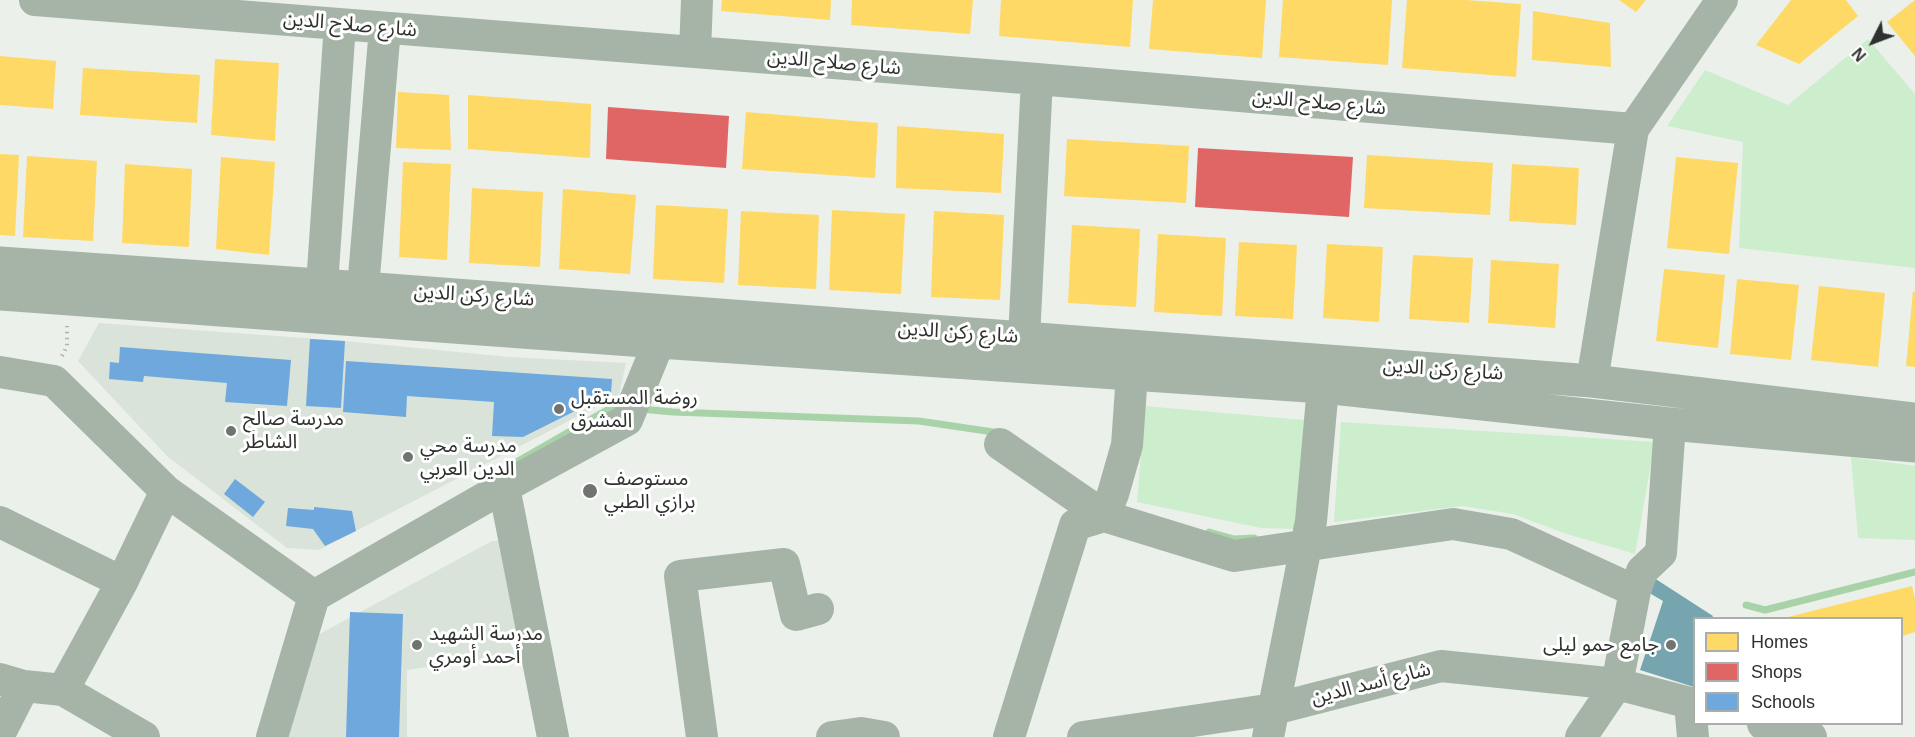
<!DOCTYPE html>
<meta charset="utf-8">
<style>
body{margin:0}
#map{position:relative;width:1915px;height:737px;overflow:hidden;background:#ebf0eb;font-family:Helvetica,sans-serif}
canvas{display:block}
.legend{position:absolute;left:1693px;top:617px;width:210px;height:108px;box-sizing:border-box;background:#fff;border:2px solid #abadab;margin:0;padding:8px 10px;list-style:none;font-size:18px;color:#2e312e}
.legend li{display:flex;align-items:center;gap:12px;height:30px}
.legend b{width:30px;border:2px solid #abadab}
.north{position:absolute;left:1843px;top:12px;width:60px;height:60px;-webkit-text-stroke:4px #fff;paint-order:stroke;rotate:228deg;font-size:16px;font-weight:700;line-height:24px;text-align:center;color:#2e312e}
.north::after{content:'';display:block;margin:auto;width:21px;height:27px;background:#2e312e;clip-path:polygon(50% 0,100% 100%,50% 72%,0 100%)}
</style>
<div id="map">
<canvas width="1915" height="737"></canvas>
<ul class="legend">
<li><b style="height:16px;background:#ffd966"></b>Homes</li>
<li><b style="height:16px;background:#e06666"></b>Shops</li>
<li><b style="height:16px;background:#6fa8dc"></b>Schools</li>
</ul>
<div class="north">N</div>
</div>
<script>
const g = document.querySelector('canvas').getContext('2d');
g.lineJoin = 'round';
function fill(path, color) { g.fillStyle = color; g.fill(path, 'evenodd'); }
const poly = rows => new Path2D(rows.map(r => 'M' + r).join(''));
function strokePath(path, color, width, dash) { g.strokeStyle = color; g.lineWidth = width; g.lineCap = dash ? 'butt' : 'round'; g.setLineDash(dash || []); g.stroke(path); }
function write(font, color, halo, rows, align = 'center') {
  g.font = font + ' Helvetica,"Noto Sans Arabic",sans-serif'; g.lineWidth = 6; g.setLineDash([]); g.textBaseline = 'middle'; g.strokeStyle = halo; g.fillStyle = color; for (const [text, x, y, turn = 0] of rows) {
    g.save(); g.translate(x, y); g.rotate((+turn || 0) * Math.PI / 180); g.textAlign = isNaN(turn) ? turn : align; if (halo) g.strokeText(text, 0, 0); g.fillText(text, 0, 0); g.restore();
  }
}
fill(poly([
 [99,323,345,341,509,357,626,363,619,395,319,550,287,548,167,456,78,361],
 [510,540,524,653,407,670,407,737,283,737,314,637,492,541]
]), '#d9e3d9');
fill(poly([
 [1868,39,1915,94,1915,268,1739,248,1743,142,1667,126,1705,70,1788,105],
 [1145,406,1304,420,1297,529,1261,528,1137,502],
 [1341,422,1655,442,1635,554,1564,533,1513,514,1462,506,1334,522],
 [1851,457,1915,466,1915,540,1858,538]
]), '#cec');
fill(poly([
 [722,0,831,0,830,20,721,11],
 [852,0,973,0,970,34,851,25],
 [1001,0,1133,0,1130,47,999,36],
 [1153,0,1266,0,1262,58,1149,49],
 [1283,0,1392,0,1388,65,1279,57],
 [1407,0,1466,0,1521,4,1516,77,1402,68],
 [1619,0,1646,0,1636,12],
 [1791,0,1846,0,1858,16,1799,64,1756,45],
 [1915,0,1915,56,1887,22],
 [1533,11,1610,23,1611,67,1532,60],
 [0,56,56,61,53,109,0,105],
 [215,59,279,63,275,141,211,135],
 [83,68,200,75,197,123,80,115],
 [398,92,449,95,451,150,396,148],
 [468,95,591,104,590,158,468,149],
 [746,112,878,123,875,178,742,169],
 [897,126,1004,134,1001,193,896,188],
 [1067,139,1189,146,1186,203,1064,196],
 [0,154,19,155,15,236,0,235],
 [1367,155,1493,163,1490,215,1364,208],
 [27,156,97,161,93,241,23,237],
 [221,157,275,162,269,255,216,249],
 [1676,157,1738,163,1729,254,1667,248],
 [403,162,451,164,447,260,399,257],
 [125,164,192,169,189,247,122,243],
 [1512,164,1579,168,1576,225,1509,221],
 [472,188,543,192,540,267,469,263],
 [563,189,636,195,630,274,559,269],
 [656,205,728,209,724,283,653,279],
 [832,210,905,214,901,294,829,290],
 [741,211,819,215,816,289,738,285],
 [934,211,1004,215,1000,300,931,297],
 [1072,225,1140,229,1136,307,1068,303],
 [1158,234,1226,238,1222,316,1154,312],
 [1239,242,1297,245,1293,319,1235,316],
 [1327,244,1383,247,1379,322,1323,318],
 [1413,255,1473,258,1469,323,1409,319],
 [1491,260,1559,264,1555,328,1488,323],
 [1664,269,1725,275,1718,348,1656,341],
 [1737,279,1799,285,1791,360,1730,354],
 [1819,286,1885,293,1878,367,1811,360],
 [1913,291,1915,292,1915,367,1906,366],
 [1912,586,1915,599,1915,632,1902,636,1902,618,1784,618]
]), '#ffd966');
fill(poly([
 [608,107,729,116,726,168,606,159],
 [1198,148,1353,157,1349,217,1195,207]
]), '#e06666');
fill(poly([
 [310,339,345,341,341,408,306,406],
 [120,347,291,360,287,406,225,402,227,383,144,376,143,382,109,379,110,362,119,363],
 [346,361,612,379,611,393,523,437,492,436,494,402,407,396,406,417,343,412],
 [235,479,265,502,253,517,224,494],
 [314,507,352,511,356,531,325,546,313,529,286,526,288,508,314,510],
 [350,612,403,614,399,737,346,737]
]), '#6fa8dc');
fill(poly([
 [1651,576,1713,616,1712,618,1694,618,1694,687,1640,670,1663,601,1646,591]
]), '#76a5af');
strokePath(poly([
 [640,409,673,412,919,421,1000,433],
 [499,472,614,406,623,407],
 [1209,532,1234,539,1254,538],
 [1746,605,1765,610,1915,572]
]), '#a8d3a8', 7);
strokePath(poly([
 [62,356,67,346,67,326]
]), '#aeb5ae', 4, [1.5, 4.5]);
strokePath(poly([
 [35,0,1037,79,1633,129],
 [695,52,697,0],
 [322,285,340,24],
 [363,288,385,28],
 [1024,338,1037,79],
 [0,372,54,381,166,491,314,596],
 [1592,381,1633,129,1722,0],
 [1000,444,1104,516,1234,556,1453,524,1511,534,1635,591],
 [504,487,553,737],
 [0,522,122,582],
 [0,679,24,686,63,690,144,737],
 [63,690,122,582,166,491],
 [1690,703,1693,737],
 [1763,724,1811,737],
 [0,733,24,686],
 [272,737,314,596,504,487,627,420,659,342],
 [702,737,680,576,784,564,796,615,818,609],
 [832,737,861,733,884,737],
 [1009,737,1075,525,1104,516,1113,494,1127,445,1132,374],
 [1083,737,1274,709,1441,666,1617,684,1694,704],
 [1268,737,1311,521,1323,387],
 [1581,737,1617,684,1635,591,1642,571,1661,553,1670,424]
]), '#a6b4a7', 32);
strokePath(poly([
 [0,263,363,288,1592,381,1915,419],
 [0,294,659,342,1323,387,1670,424,1915,446]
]), '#a6b4a7', 33);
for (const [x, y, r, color] of [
 [559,409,6,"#707470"],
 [231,431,6,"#707470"],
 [408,457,6,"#707470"],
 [590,491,8,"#707470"],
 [417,645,6,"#707470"],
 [1671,645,6,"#707470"]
]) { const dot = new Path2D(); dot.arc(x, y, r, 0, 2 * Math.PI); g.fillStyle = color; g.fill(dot); strokePath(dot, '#fff', 2); }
write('20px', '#2e312e', '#fff', [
 ["شارع صلاح الدين",350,25,5],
 ["شارع صلاح الدين",834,63,5],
 ["شارع صلاح الدين",1319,103,5],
 ["شارع ركن الدين",474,296,4],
 ["شارع ركن الدين",958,333,4],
 ["شارع ركن الدين",1443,370,4],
 ["شارع أسد الدين",1371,684,-14]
]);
write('20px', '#2e312e', '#fff', [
 ["روضة المستقبل",571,398],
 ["المشرق",571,421],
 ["مدرسة صالح",243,419],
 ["الشاطر",243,442],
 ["مدرسة محي",420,446],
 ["الدين العربي",420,469],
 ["مستوصف",604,479],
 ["برازي الطبي",604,502],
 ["مدرسة الشهيد",429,634],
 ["أحمد أومري",429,657],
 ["جامع حمو ليلى",1659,645,"right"]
], 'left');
</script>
